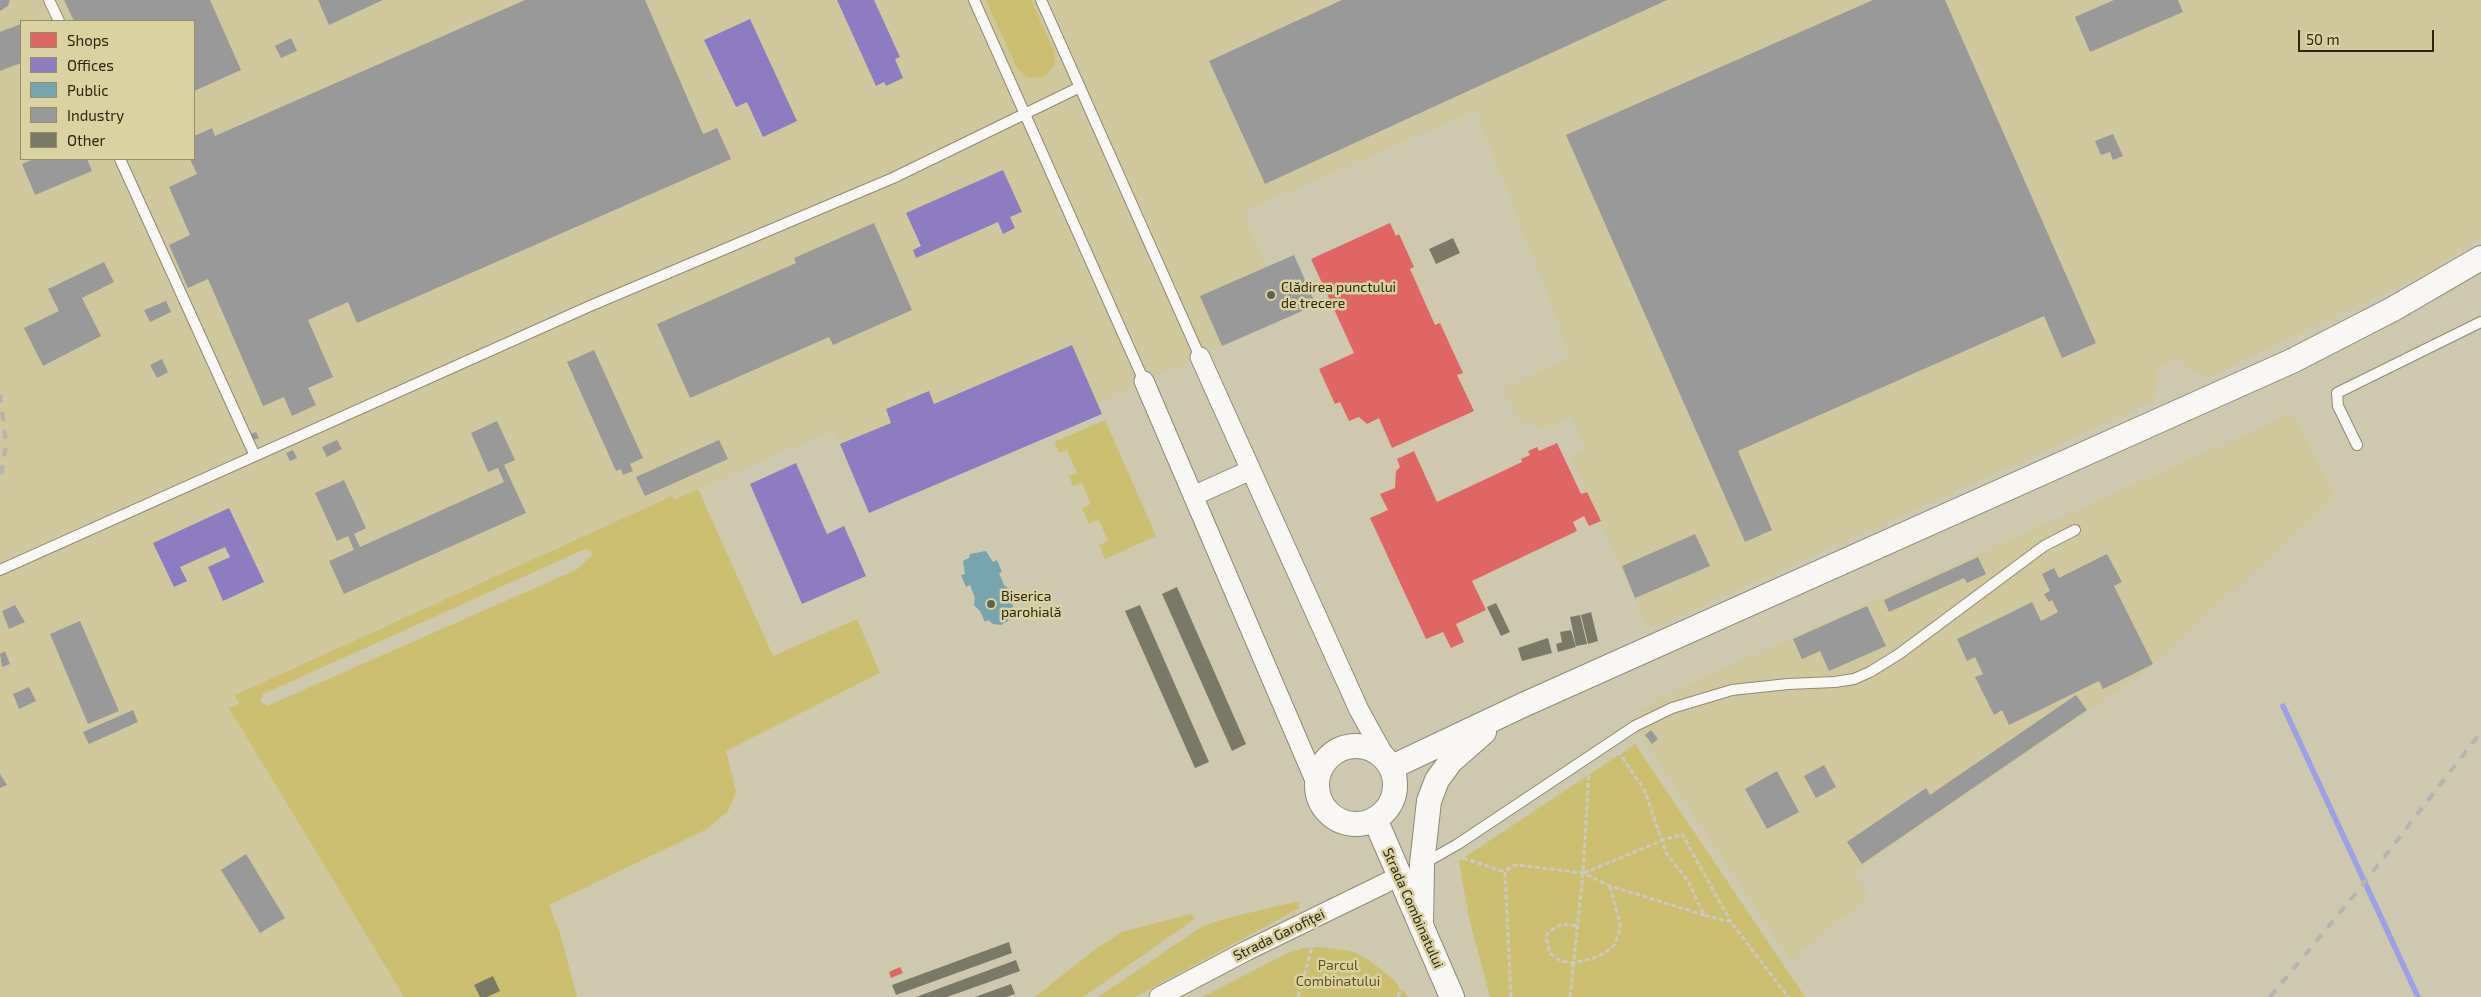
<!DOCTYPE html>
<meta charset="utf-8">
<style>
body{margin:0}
#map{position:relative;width:2481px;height:997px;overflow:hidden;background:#cec9ae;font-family:"Exo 2",sans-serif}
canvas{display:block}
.legend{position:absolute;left:20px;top:20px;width:175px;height:140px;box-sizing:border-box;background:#dbd2a1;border:1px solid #958e69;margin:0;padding:6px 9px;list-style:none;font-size:15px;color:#2b2714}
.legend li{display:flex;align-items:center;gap:10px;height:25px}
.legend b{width:25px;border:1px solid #958e69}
.scale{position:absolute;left:2298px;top:30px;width:136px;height:22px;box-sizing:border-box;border:2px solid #2b2714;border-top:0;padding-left:6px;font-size:15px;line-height:18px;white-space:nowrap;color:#2b2714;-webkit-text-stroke:4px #dbd2a1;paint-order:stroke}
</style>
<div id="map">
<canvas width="2481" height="997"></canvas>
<ul class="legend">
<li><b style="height:14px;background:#e06666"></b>Shops</li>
<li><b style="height:14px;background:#8e7cc3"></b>Offices</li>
<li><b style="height:14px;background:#76a5af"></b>Public</li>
<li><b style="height:14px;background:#999"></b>Industry</li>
<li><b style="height:14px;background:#7a7965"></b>Other</li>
</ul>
<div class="scale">50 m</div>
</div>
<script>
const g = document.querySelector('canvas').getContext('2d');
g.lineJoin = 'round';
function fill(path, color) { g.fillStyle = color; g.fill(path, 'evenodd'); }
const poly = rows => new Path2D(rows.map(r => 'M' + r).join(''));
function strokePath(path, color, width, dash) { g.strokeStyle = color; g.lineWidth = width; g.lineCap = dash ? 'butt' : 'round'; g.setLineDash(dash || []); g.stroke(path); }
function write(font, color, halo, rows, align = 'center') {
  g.font = font + ' "Exo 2",sans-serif'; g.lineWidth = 5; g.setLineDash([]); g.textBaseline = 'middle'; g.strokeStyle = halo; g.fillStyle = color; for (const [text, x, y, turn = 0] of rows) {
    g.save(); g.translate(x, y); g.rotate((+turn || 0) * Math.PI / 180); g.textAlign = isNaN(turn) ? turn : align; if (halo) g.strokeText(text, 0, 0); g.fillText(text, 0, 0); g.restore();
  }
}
fill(poly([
 [0,0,2481,0,2481,237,2423,275,2206,378,2177,359,2158,368,2154,401,1656,627,1646,623,1571,457,1585,449,1570,416,1543,429,1517,419,1502,388,1571,356,1476,110,1243,212,1267,267,1294,255,1316,305,1097,403,869,513,833,430,674,500,671,496,235,695,239,704,230,708,403,997,0,997],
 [21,21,194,21,194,159,21,159],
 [2293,413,2335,496,2142,674,1855,872,1869,896,1790,960,1630,719,1658,698,1715,672]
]), '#d0c89c');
fill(poly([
 [986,0,1031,0,1054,51,1055,64,1047,75,1041,78,1027,77,1017,68],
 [1105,420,1156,536,1105,559,1099,545,1108,541,1099,520,1089,524,1082,508,1091,504,1082,483,1073,486,1069,476,1077,473,1067,450,1059,453,1054,442],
 [698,489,773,656,857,619,880,673,726,751,736,792,728,811,707,829,549,905,560,933,577,997,487,997,493,976,474,985,480,997,404,997,229,708,239,704,235,695,672,496,674,500],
 [585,549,591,551,592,555,576,570,267,706,260,701,263,694],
 [1635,744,1805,997,1490,997,1469,918,1459,861],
 [1294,902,1299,903,1299,908,1294,911,1135,997,1098,997,1203,926,1224,919],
 [1191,914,1195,918,1192,921,1083,997,1035,997,1094,950,1122,932],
 [1321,947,1351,951,1366,958,1393,979,1408,997,1202,997,1288,953,1304,948]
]), '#ccbf6f');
fill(poly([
 [1390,223,1396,236,1399,234,1414,267,1410,269,1435,325,1440,323,1463,373,1457,375,1474,411,1392,448,1379,418,1367,424,1359,417,1349,421,1340,402,1335,404,1319,369,1354,353,1311,259],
 [1557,443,1581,494,1587,492,1601,521,1589,526,1584,516,1573,522,1577,531,1472,581,1486,610,1456,624,1464,642,1451,648,1443,632,1426,639,1370,518,1388,510,1380,494,1395,488,1396,471,1400,467,1397,459,1414,451,1437,502,1522,462,1521,459,1530,455,1528,451,1537,447,1539,451],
 [900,967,903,973,891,978,889,972]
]), '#e06666');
fill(poly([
 [837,0,874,0,900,57,895,59,903,78,886,86,884,82,876,86],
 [750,19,797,121,763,137,747,102,736,107,704,40],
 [1003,170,1022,212,1010,217,1015,228,1003,234,998,222,916,258,913,250,921,246,906,213],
 [1072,345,1102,414,869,513,840,444,891,423,886,409,929,391,934,404],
 [796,463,827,534,844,526,866,576,802,604,750,484],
 [229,508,264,582,223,601,208,567,230,557,225,547,180,567,187,581,174,587,153,543]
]), '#8e7cc3');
fill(poly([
 [986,551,993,562,997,560,1002,572,999,573,1004,585,1010,590,1010,598,1014,609,1010,611,1008,621,1001,625,993,624,988,620,985,622,980,611,974,605,975,598,970,585,966,587,961,575,965,574,963,561,969,558,970,554]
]), '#76a5af');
fill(poly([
 [0,0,10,0,8,6,0,11],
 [64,0,210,0,241,70,194,91,194,21,74,21],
 [318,0,383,0,329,25],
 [525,0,645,0,703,134,717,128,731,159,357,323,348,302,308,320,333,377,308,388,316,405,292,416,284,397,263,406,208,279,188,288,169,245,190,235,169,187,197,174,190,159,194,159,194,136,212,128,215,136],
 [1342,0,1667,0,1265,184,1209,61],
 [1873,0,1945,0,2096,343,2062,358,2044,316,1738,451,1772,530,1745,542,1566,135],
 [2114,0,2178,0,2183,12,2090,52,2075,17],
 [21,24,21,63,0,71,0,32],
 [291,38,297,51,281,58,275,46],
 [2113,134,2123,156,2113,160,2110,152,2101,155,2095,141],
 [34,159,87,159,92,171,35,195,22,164],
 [874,223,912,310,833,345,829,337,690,398,657,324,796,263,794,258],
 [1294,255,1316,305,1222,346,1200,296],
 [104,262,114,282,82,298,101,336,43,366,24,328,59,311,48,289],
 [166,301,171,312,150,322,144,310],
 [594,350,643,458,630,464,633,471,623,475,621,469,616,471,567,362],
 [162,359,168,372,157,378,150,365],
 [497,421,515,460,504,465,526,513,344,594,329,561,354,550,348,536,337,541,315,493,344,480,366,528,354,534,360,547,504,482,498,468,488,472,471,433],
 [256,432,259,438,253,440,251,434],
 [337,440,342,449,327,457,322,447],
 [719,440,728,459,645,496,636,477],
 [293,450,297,458,290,461,286,453],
 [1695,534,1710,566,1635,598,1622,566],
 [2107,554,2122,582,2114,586,2153,664,2103,689,2099,681,2009,725,2002,710,1994,715,1975,677,1983,674,1975,657,1967,661,1957,639,2032,602,2041,621,2058,612,2052,600,2049,602,2044,594,2050,591,2042,574,2054,568,2059,578],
 [1978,557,1986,574,1967,583,1964,578,1889,612,1884,600],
 [15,605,25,622,9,629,2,611],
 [1867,606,1886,646,1829,671,1820,651,1802,659,1793,639],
 [80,621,119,711,88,724,50,634],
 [5,651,10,664,2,667,0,654],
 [29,687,36,701,19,709,13,694],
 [2076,695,2087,710,1862,864,1847,842,1926,788,1930,795],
 [133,710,138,722,89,744,83,732],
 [1651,730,1658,739,1652,744,1645,735],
 [1824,765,1836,787,1816,798,1804,776],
 [1777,771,1799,812,1767,829,1745,789],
 [0,774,7,785,0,788],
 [246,854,285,918,260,933,221,870]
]), '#999');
strokePath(poly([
 [2283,706,2418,997]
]), '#9ea0e7', 5.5);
fill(poly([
 [1453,238,1460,253,1436,264,1429,249],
 [1177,587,1246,744,1232,751,1162,594],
 [1496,603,1510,632,1501,636,1487,607],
 [1140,605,1209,762,1195,768,1125,611],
 [1591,612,1598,641,1588,644,1581,615],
 [1580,615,1587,644,1576,646,1570,617],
 [1571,630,1576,647,1558,652,1556,644,1562,642,1560,632],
 [1548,638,1552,653,1522,661,1518,648],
 [1009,942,1012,953,896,995,892,985],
 [1016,960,1020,971,947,997,916,997],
 [493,976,500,991,487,997,480,997,474,985],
 [1011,984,1015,994,1006,997,975,997]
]), '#7a7965');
const service = poly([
 [49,0,59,21],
 [974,0,1144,381],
 [1041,0,1200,357],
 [120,159,255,456],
 [2357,445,2338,406,2337,393,2481,322],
 [0,570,590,306,893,178,1080,87],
 [1423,864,1458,844,1635,726,1672,708,1732,690,1788,684,1835,682,1854,679,1870,672,1899,654,2044,546,2075,530]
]);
const minor = poly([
 [1200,357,1359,710,1385,757],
 [1144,381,1317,785],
 [1193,496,1251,470],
 [1159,997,1246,951,1400,876]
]);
const tertiary = poly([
 '1317 785a39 39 0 1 1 78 0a39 39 0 1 1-78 0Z',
 [1392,767,1523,705,2292,361,2393,309,2481,258],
 [1375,819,1452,997],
 [1421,926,1422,864,1429,801,1437,780,1451,761,1484,732]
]);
strokePath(service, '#8e8a75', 12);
strokePath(minor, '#8e8a75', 21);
strokePath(tertiary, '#8e8a75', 26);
strokePath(poly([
 [1618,751,1645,791,1666,853,1688,881,1704,915,1731,922,1788,997],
 [1463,858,1505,872],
 [1584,873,1661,841,1682,834,1731,922],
 [1576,926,1562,924,1548,932,1546,938,1550,953,1561,961,1572,963,1594,958,1605,953,1614,945,1619,933,1620,923,1610,887],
 [1298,997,1314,940],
 [1398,997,1403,980],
 [1511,997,1505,872,1510,867,1517,865,1583,873,1610,886,1704,915],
 [1570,997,1583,873,1589,772]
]), '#cbc9c2', 3, [5, 2.5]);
strokePath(service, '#f8f7f3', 10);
strokePath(minor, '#f8f7f3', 19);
strokePath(tertiary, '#f8f7f3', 24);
strokePath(poly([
 [0,394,6,444,0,484],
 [2270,997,2357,892,2481,732]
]), '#b5b4ad', 4, [9, 9]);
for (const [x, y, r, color] of [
 [1271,295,5,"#64604a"],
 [991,604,5,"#64604a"]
]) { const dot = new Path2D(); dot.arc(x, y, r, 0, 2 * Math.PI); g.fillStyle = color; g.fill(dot); strokePath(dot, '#dbd2a1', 2); }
write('14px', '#2b2714', '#dbd2a1', [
 ["Clădirea punctului",1281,287],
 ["de trecere",1281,303],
 ["Biserica",1001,596],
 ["parohială",1001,612]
], 'left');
write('14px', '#2b2714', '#dbd2a1', [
 ["Strada Combinatului",1413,908,66],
 ["Strada Garofiței",1279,935,-26]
]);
write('14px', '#5f541b', '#dbd2a1', [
 ["Parcul",1338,965],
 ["Combinatului",1338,981]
]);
</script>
